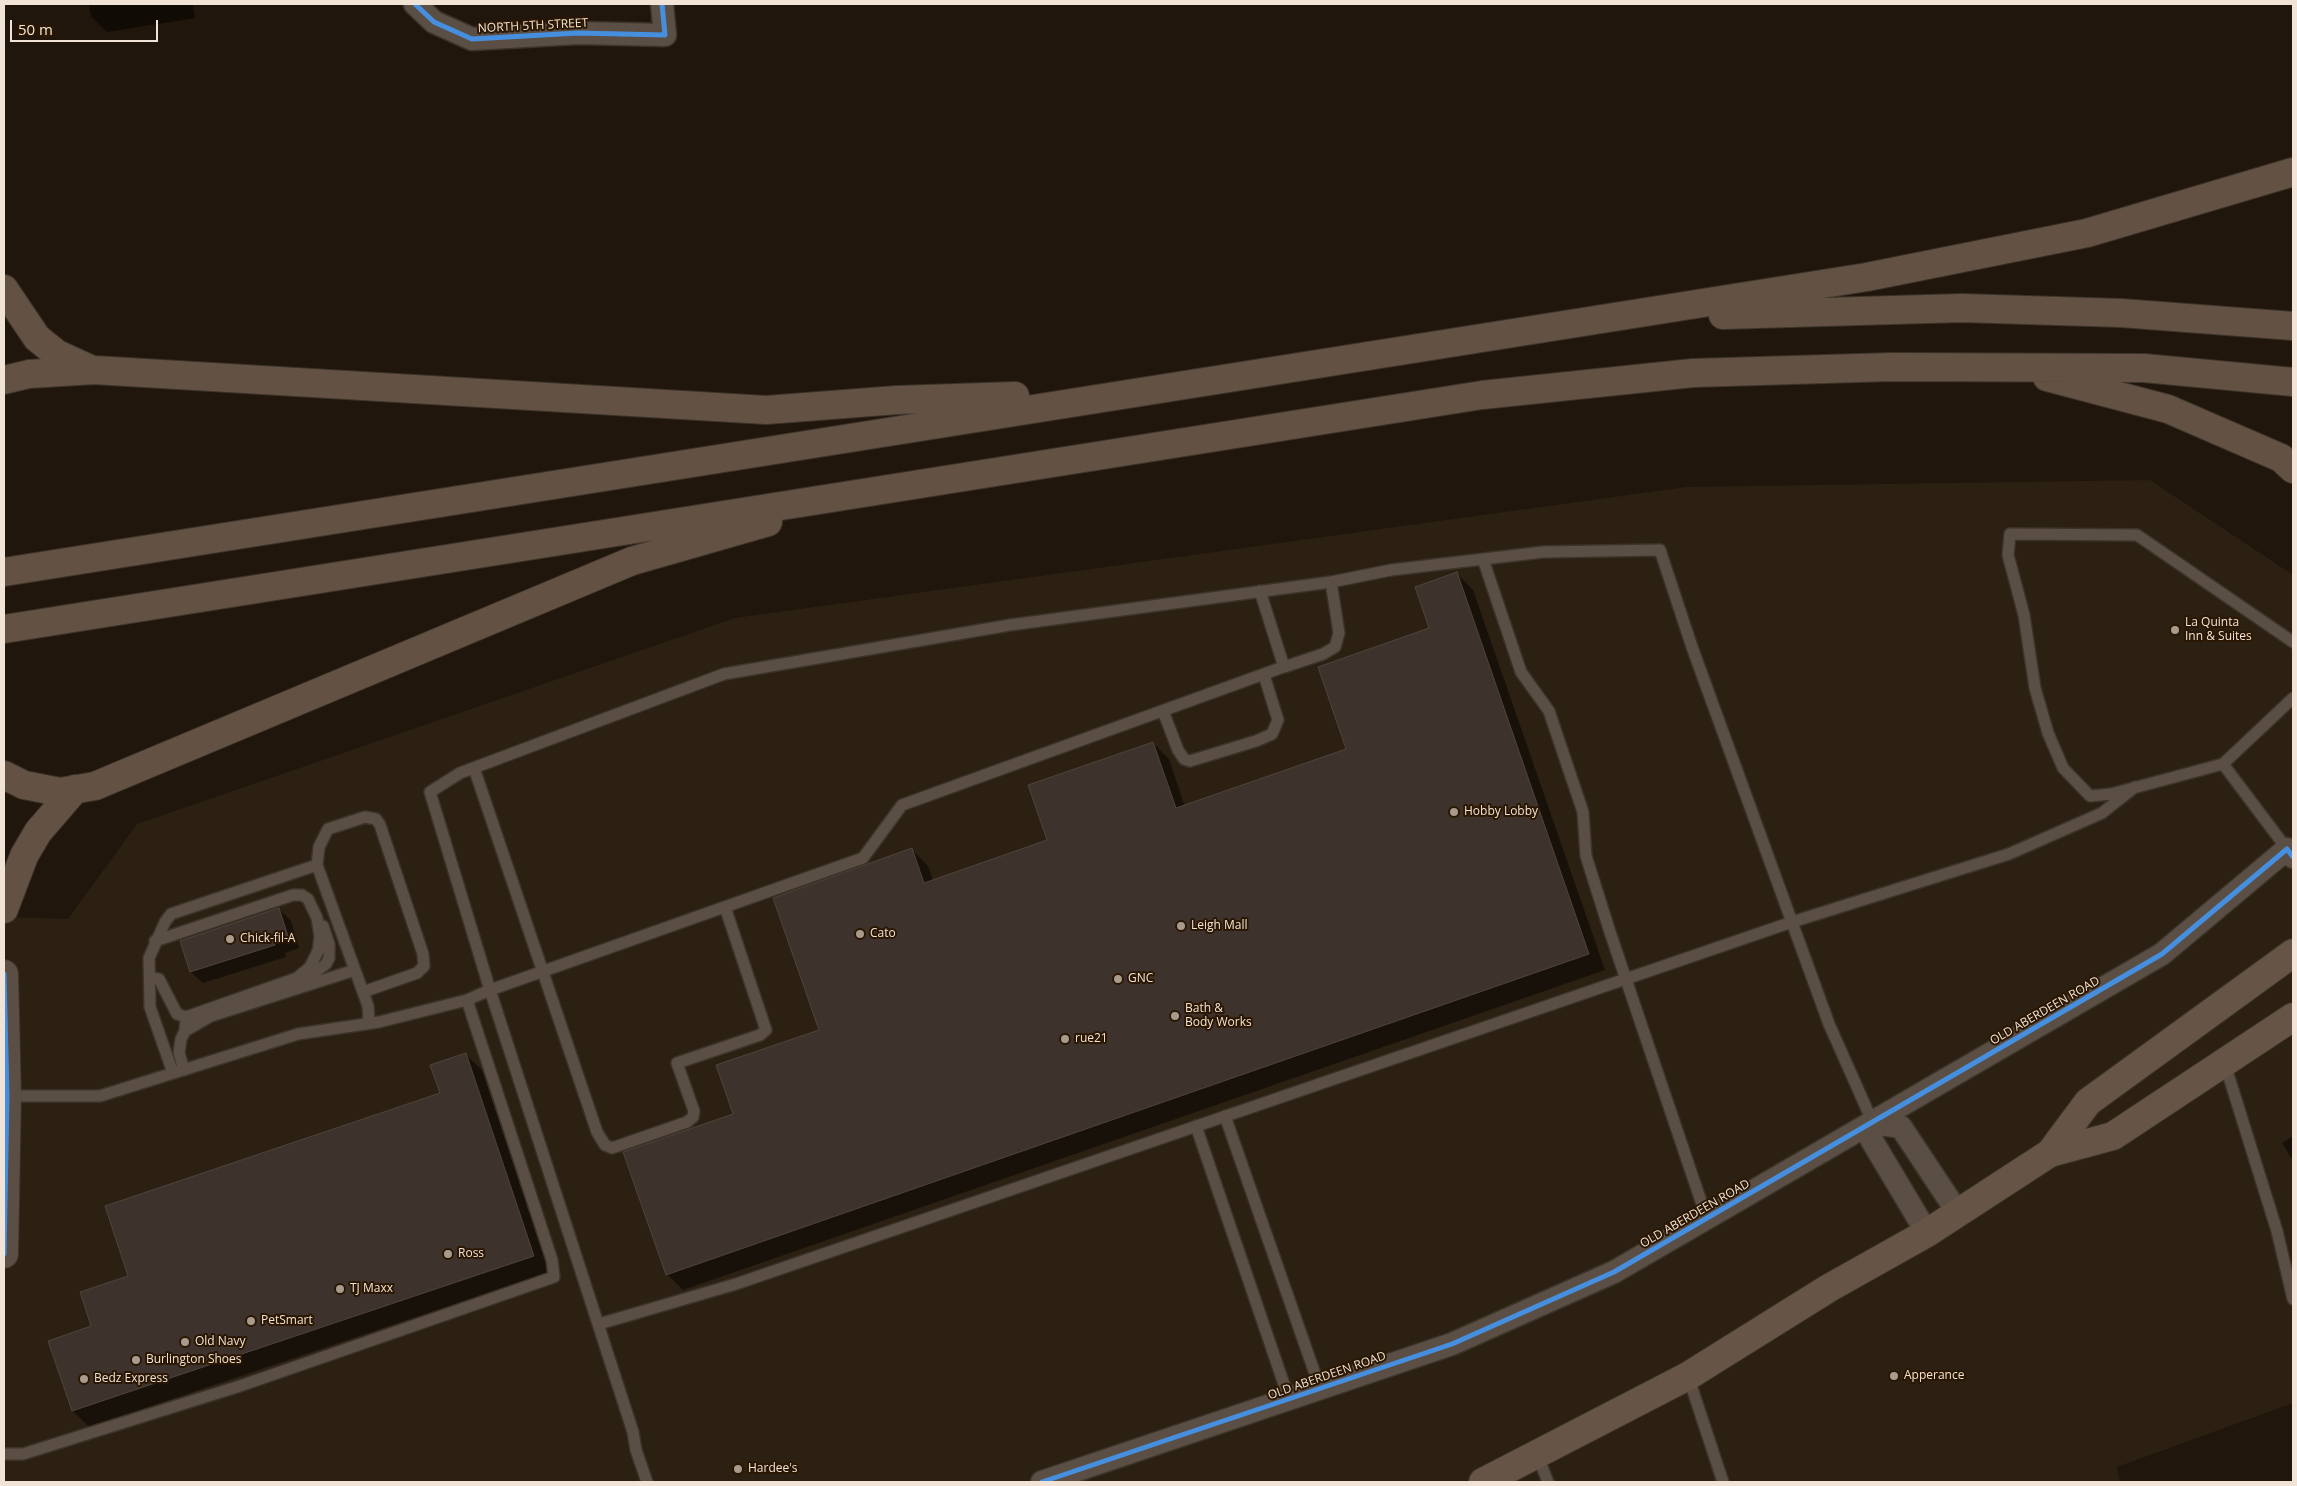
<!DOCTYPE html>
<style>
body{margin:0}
#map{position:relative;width:2297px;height:1486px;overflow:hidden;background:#21160b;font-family:"Open Sans",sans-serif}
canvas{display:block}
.frame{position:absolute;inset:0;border:5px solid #f1e3d5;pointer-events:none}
.scale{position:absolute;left:10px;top:20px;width:148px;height:22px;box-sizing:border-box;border:2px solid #f1e3d5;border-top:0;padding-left:6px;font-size:15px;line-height:18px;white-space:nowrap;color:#f1e3d5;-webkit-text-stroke:4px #2b1701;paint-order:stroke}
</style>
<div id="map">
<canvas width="2297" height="1486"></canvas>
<div class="frame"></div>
<div class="scale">50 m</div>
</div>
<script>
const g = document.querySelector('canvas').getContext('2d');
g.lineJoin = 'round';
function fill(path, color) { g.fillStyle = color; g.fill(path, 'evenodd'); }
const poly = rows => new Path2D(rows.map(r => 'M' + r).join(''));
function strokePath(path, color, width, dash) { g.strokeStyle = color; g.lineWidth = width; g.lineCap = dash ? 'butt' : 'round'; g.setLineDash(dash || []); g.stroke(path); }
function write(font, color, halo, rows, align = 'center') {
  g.font = font + ' "Open Sans",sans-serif'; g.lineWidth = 4; g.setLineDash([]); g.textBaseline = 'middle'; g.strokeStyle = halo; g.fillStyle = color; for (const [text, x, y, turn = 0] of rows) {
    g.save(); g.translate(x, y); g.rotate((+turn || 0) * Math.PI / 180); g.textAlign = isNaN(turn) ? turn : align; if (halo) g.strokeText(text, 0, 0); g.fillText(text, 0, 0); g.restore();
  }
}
fill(poly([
 [2150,480,2293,575,2293,1403,2117,1467,2120,1482,4,1482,4,917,68,919,137,824,735,618,1686,487]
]), '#2b2011');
fill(poly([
 [89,4,193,4,195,18,107,32,91,16],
 [1457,574,1473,590,1605,970,683,1290,667,1274,735,1115,820,1031,912,850,928,866,933,881,1049,841,1153,743,1169,759,1185,807,1348,750,1431,629],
 [279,909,291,921,299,948,285,953,286,957,203,983,191,972],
 [465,1054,482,1070,549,1272,89,1427,73,1411,93,1327,130,1277,442,1094],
 [2293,1136,2293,1161,2282,1143]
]), '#0007');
const building = poly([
 [1457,572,1589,954,666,1275,623,1152,733,1114,716,1065,819,1030,773,898,912,848,924,883,1047,840,1028,785,1153,742,1176,808,1346,749,1318,667,1429,628,1415,587,1457,572],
 [279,908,288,936,274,941,275,945,190,972,180,941,279,908],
 [466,1053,534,1256,72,1411,48,1341,91,1326,80,1292,128,1276,105,1206,440,1093,430,1065,466,1053]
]);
fill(building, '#3e332c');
strokePath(building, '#4f433c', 1);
const service = poly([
 [1483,559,1521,672,1549,711,1583,812,1586,856,1610,932,1707,1219],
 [1260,591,1284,667,1323,654,1335,647,1339,633,1331,582,1391,570,1543,552,1660,550,1692,647,1829,1024,1873,1123],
 [2293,642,2137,535,2010,534,2008,555,2024,615,2035,688,2048,733,2063,768,2090,796,2111,794,2223,764,2293,698],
 [1163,711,1178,750,1184,759,1190,761,1256,741,1272,734,1278,720,1264,675],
 [2223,764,2287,849],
 [474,768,597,1132,605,1145,612,1148,687,1122,693,1117,694,1111,677,1063,760,1035,766,1030,725,907],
 [155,941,293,895,302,895,308,899,317,918,320,937,318,951,310,967,297,978],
 [151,978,159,979,177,1014,186,1017],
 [363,992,417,973,424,966,423,954,380,825,376,819,365,817,328,829,319,847,317,865,368,1006,369,1023],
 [467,1000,490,990,863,858,902,805,1286,666],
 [185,1031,186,1017,297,978,299,980,317,971,326,964,329,958,329,944,323,926],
 [2224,1061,2277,1231,2293,1299],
 [184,1070,179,1053,181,1039,185,1031,211,1016,355,970],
 [173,1073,150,1007,149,958,165,922,171,914,317,865],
 [1225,1116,1320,1388],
 [1196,1126,1289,1399],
 [599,1324,736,1284,1792,922,2009,854,2102,813,2135,787],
 [1688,1376,1723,1482],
 [4,1454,23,1454,240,1386,554,1277,552,1260,467,1000,379,1022,298,1034,100,1096,7,1096],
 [1537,1454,1548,1482],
 [647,1482,636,1450,633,1432,490,990,430,792,460,773,724,674,1010,625,1331,582]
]);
const minor = poly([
 [415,4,434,22,472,39,578,33,665,35,662,4],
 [1927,1233,1871,1139,1873,1123,1901,1127,1958,1213],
 [1042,1482,1452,1344,1614,1272,2162,954,2287,849,2293,857]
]);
const tertiary = poly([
 [4,974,7,1096,4,1254]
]);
const trunk = poly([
 [2050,1153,2088,1102,2293,953],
 [1483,1482,1688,1376,1829,1288,1927,1233,2050,1153,2113,1136,2293,1017]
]);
const motorway = poly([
 [4,289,37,338,57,354,90,369],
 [1723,315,1962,308,2121,313,2293,326],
 [2047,377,2168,409,2281,458,2293,469],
 [4,380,29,374,94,370,766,410,897,400,1015,396],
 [4,572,1867,277,2087,233,2293,172],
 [4,629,1482,395,1693,373,1892,367,2144,368,2293,382],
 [4,775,24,785,60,792,95,786,632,561,768,522],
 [4,909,24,856,38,832,75,789]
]);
strokePath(service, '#3c3329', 14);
strokePath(minor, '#3c3329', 25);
strokePath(tertiary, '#3c3329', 30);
strokePath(trunk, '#3c3329', 30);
strokePath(motorway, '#3c3329', 30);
strokePath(service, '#5a4e45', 11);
strokePath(minor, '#5a4e45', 22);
strokePath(tertiary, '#5a4e45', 28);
strokePath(trunk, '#665447', 28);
strokePath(motorway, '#635244', 28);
strokePath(poly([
 [415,4,434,22,472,39,578,33,665,35,662,4],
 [4,974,7,1096,4,1254],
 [1042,1482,1452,1344,1614,1272,2162,954,2287,849,2293,857]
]), '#468fdf', 5);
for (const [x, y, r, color] of [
 [2175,630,5,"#a89b8e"],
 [1454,812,5,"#a89b8e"],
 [1181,926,5,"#a89b8e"],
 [860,934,5,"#a89b8e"],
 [230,939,5,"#a89b8e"],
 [1118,979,5,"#a89b8e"],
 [1175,1016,5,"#a89b8e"],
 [1065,1039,5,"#a89b8e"],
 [448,1254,5,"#a89b8e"],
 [340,1289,5,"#a89b8e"],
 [251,1321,5,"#a89b8e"],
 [185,1342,5,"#a89b8e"],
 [136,1360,5,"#a89b8e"],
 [1894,1376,5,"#a89b8e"],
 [84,1379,5,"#a89b8e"],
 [738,1469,5,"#a89b8e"]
]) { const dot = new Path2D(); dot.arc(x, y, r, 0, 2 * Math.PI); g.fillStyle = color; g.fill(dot); strokePath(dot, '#2b1701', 2); }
write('12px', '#f1e3d5', '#2b1701', [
 ["NORTH 5TH STREET",533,26,-3],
 ["OLD ABERDEEN ROAD",2045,1011,-30],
 ["OLD ABERDEEN ROAD",1695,1214,-30],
 ["OLD ABERDEEN ROAD",1327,1376,-19]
]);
write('12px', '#f1e3d5', '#2b1701', [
 ["La Quinta",2185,623],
 ["Inn & Suites",2185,637],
 ["Hobby Lobby",1464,812],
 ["Leigh Mall",1191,926],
 ["Cato",870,934],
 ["Chick-fil-A",240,939],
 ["GNC",1128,979],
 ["Bath &",1185,1009],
 ["Body Works",1185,1023],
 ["rue21",1075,1039],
 ["Ross",458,1254],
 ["TJ Maxx",350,1289],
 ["PetSmart",261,1321],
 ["Old Navy",195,1342],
 ["Burlington Shoes",146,1360],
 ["Apperance",1904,1376],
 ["Bedz Express",94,1379],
 ["Hardee's",748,1469]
], 'left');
</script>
